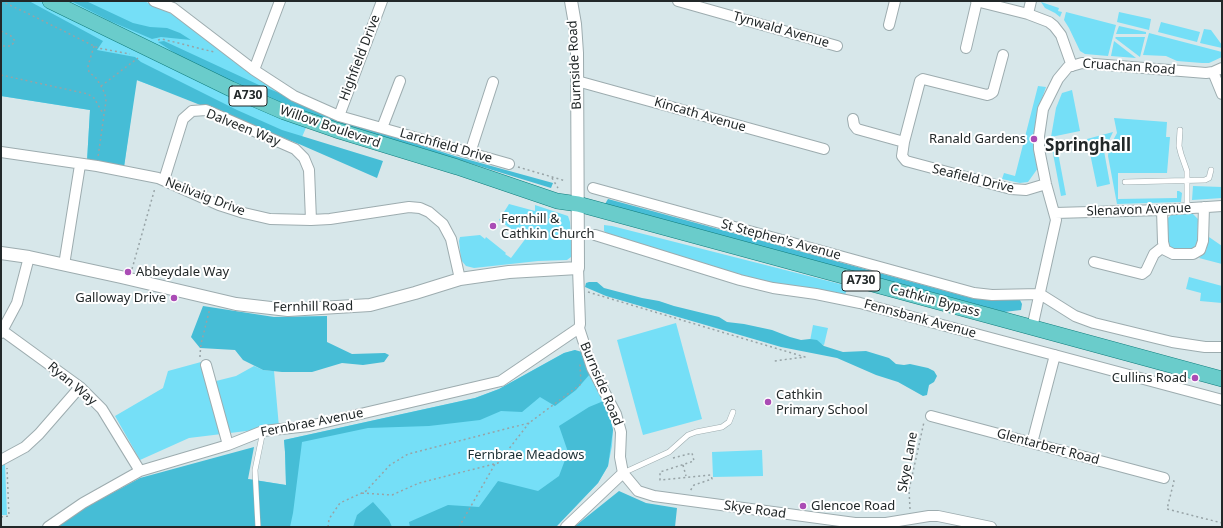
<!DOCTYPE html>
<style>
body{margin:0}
#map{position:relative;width:1223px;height:528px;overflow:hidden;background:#d7e7ea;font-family:"Noto Sans",sans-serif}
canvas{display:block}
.frame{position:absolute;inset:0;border:2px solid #222829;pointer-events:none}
</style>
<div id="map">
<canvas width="1223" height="528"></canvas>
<div class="frame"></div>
</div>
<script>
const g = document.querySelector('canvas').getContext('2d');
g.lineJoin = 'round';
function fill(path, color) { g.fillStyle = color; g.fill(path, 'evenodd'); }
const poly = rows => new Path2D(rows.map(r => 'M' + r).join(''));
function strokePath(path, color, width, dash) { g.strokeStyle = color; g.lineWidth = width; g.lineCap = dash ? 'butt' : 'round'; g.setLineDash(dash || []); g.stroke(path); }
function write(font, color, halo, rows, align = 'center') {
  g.font = font + ' "Noto Sans",sans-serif'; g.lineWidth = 4; g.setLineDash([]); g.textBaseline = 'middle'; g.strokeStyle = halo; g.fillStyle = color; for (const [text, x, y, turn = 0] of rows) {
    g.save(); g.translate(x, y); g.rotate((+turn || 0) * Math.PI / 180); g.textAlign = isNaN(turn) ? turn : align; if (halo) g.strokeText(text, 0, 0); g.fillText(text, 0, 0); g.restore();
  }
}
fill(poly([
 [1,1,144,1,160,8,191,24,314,109,299,144,181,96,136,80,124,167,87,161,90,110,1,96],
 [1041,2,1059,8,1058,11,1062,12,1060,17,1055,13,1045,8],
 [1066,12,1116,25,1108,56,1085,54,1080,51,1069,28,1064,20],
 [1119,12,1151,19,1149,30,1117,22],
 [1161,22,1200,32,1197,42,1158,32],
 [1119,26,1146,32,1146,34,1116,34],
 [1204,29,1211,30,1222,45,1222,48,1200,43],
 [1149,33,1222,52,1222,57,1209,63,1202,63,1177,61,1166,56,1143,55],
 [1116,37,1145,37,1140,57,1115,38],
 [1114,41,1136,58,1111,56],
 [1038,86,1046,87,1037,113,1034,141,1038,168,1028,182,1020,183,1002,179,1004,173,1015,176],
 [1072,90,1080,131,1051,137,1056,108,1062,93],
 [1114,118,1167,122,1166,137,1170,137,1167,173,1118,173,1118,199,1177,198,1177,191,1179,191,1182,193,1181,202,1117,204,1108,156,1109,148,1117,133],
 [1113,132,1104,151,1110,184,1097,187,1087,139],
 [1056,142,1066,195,1061,196,1051,143],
 [1193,186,1222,187,1222,198,1192,200],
 [509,204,535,211,535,205,568,216,570,222,572,253,571,257,567,260,538,261,474,268,466,266,461,260,459,241,460,237,480,235,485,239,486,237,506,253,505,254,511,258,526,238,520,234,519,235,499,220],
 [1191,212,1198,219,1197,244,1192,249,1174,250,1171,248,1167,243,1168,218,1172,214],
 [604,225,612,226,848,286,845,295,784,286,758,280,608,234,604,231],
 [1209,237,1222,246,1222,264,1199,258,1206,251],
 [1189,277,1222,286,1222,303,1200,301,1201,293,1186,289],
 [676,323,702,419,643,435,617,340],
 [813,325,828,328,824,345,810,341],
 [575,350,606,400,613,430,612,446,608,466,598,483,556,527,250,527,248,479,286,485,285,452,284,440,475,398,499,389,564,353],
 [201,362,208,383,236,376,254,366,263,370,274,371,279,427,189,438,140,460,115,416,163,388,168,371],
 [762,450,763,476,713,477,712,452],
 [5,464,7,515,1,515,1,466]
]), '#75dff7');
fill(poly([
 [1,1,29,1,103,41,97,50,135,57,141,62,237,110,282,130,383,161,377,178,299,144,137,80,124,167,87,161,90,110,1,96],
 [71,1,86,1,133,23,150,27,167,28,180,33,191,40,161,37,152,39,110,21],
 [164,41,259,85,379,132,455,156,553,183,551,188,355,128,307,113,251,92,190,63,158,42],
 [608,199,975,299,1020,300,1022,304,1021,310,1004,312,605,204],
 [589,282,597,282,604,288,642,298,659,301,674,306,719,317,727,322,744,324,772,330,790,337,801,340,810,339,817,340,824,346,843,352,866,351,889,358,896,364,904,365,910,364,928,368,934,371,937,376,934,382,929,385,927,395,923,396,898,382,876,375,837,358,781,347,606,296,585,287,586,283],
 [203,306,274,317,327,316,327,342,352,354,385,353,389,355,384,362,363,365,342,363,312,372,282,372,263,370,243,360,235,350,200,348,191,337],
 [575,350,582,352,590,374,576,390,555,406,540,397,522,412,501,411,480,420,429,426,368,428,302,442,293,513,290,527,49,527,140,478,254,447,248,479,286,485,285,452,284,440,475,398,499,389,564,353],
 [606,400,613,430,608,466,598,483,556,527,410,527,409,522,448,505,479,507,498,481,538,491,559,476,568,452,559,426,589,407],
 [619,491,646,503,677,508,675,527,574,527],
 [373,502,389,520,392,527,353,527,357,515]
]), '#46bdd6');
const service = poly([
 [1180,130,1179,146,1181,154,1187,171,1187,208],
 [1125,182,1205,180,1209,178,1211,170],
 [623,473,669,452,688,435,696,432,722,427,729,422,733,412],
 [258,527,255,470,263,431]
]);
const minor = poly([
 [154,1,173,8,254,70,294,96,339,116,509,164],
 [678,1,837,46],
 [976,1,1028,14,1049,22,1054,26,1061,35,1072,66],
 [1028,14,1031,1],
 [889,25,895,1],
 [966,48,977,1],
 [1003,55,993,92,990,94,987,95,923,79,920,81,904,142,902,156,906,161,1011,189,1026,190,1046,184],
 [254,70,280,1],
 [1213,72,1222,94],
 [577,81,824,149],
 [339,116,382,1],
 [853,119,854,125,857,129,904,142],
 [382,128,400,81],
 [1,152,97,166,158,178,219,205,244,213,270,219,311,220,330,219,409,207,420,208,429,212,443,224,451,239,460,279],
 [470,153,493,82],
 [164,180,183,119,192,111,206,110,295,149,304,158,309,170,311,220],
 [593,188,974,293,992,295,1040,294,1075,316,1094,323,1172,342,1205,347,1222,347],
 [1162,210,1163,242,1165,250,1173,254,1193,254,1200,250,1203,241,1204,207],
 [1055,213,1162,210,1222,206],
 [595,235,740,280,773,288,816,294,860,303,1222,400],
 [1094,262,1142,274,1146,271,1154,254,1164,246],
 [64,265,80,165],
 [578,268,580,324,579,328,592,368,616,414,621,432,620,457,623,473,638,491,654,496,855,523,886,523,929,516,938,516,991,527],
 [1032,328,1056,220,1046,184,1039,149,1039,136,1043,109,1058,79,1068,67,1082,63,1206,73,1213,72,1222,68],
 [3,331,80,387,102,409,140,471],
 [1,333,17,303,29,257],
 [206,365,228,445],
 [931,416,1164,478],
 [1032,443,1055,355],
 [1,460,25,447,39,434,80,387],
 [48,527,83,503,140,471,228,445,263,431,309,426,501,381,579,328],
 [566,527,623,473]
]);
const tertiary = poly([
 [1,253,29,257,121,277,236,304,288,310,370,305,415,293,460,279,509,272,578,268,577,53,575,24,571,1]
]);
const primary = poly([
 [50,1,231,89,284,112,336,130,457,167,557,201,578,204,1222,379]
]);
strokePath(service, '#9dacaf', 6);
strokePath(minor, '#9dacaf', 12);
strokePath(tertiary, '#9dacaf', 14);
strokePath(primary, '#107c7c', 16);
strokePath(poly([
 [1,1,31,15,98,48,130,54],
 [1,31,11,36,15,41,11,46,1,46],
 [158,40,162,39,214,52],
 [94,46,88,66,89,72,96,78,101,86,105,94,106,101,98,157],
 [1,75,88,94,94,98,104,115],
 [101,86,138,58],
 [518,167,566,181],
 [552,178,558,188],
 [132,269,155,188],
 [588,292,805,357,774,361],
 [200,357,200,355,201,344,210,308],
 [673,458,692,453,694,461,660,472,660,480,711,475,712,479,694,485,690,491],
 [683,465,686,476],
 [1173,481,1174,481,1167,509,1222,523],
 [362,493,392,495,419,483,498,463,529,423],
 [910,509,909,490,924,422],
 [1,517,9,516,7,468],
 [328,527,329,519,340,503,366,491,390,465,408,454,529,423,581,384,580,364],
 [459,527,495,464]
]), '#97a3a6', 1.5, [2, 3]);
strokePath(service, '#fff', 5);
strokePath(minor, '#fff', 10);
strokePath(tertiary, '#fff', 12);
strokePath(primary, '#6acccb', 15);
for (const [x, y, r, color] of [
 [1034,139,4,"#aa4cb5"],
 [493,226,4,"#aa4cb5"],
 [128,272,4,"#aa4cb5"],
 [174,298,4,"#aa4cb5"],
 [1195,378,4,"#aa4cb5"],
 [768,402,4,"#aa4cb5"],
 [803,506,4,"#aa4cb5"]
]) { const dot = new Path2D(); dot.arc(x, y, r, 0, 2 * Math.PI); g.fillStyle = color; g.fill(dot); strokePath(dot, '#fff', 1.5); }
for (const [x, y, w] of [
 [248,96,38],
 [861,281,38]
]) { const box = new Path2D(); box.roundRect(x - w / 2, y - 10, w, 20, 3); g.fillStyle = '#fff'; g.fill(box); strokePath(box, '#222829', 1); }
write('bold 12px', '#222829', null, [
 ["A730",248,96],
 ["A730",861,281]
]);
write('13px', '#222829', '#fff', [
 ["Tynwald Avenue",781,30,16],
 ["Highfield Drive",360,58,-69],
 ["Burnside Road",575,65,-93],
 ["Cruachan Road",1129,67,4],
 ["Kincath Avenue",700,115,16],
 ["Willow Boulevard",330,127,19],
 ["Dalveen Way",243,128,22],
 ["Larchfield Drive",446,146,16],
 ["Seafield Drive",973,179,14],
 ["Neilvaig Drive",205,197,21],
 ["Slenavon Avenue",1139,210,-2],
 ["St Stephen's Avenue",781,240,15],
 ["Cathkin Bypass",935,301,15],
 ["Fernhill Road",313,307,-1],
 ["Fennsbank Avenue",920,319,15],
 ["Ryan Way",72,384,40],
 ["Burnside Road",601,384,67],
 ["Fernbrae Avenue",312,423,-11],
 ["Glentarbert Road",1048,447,15],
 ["Skye Lane",908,462,-80],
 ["Skye Road",755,510,8]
]);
write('13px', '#222829', '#fff', [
 ["Ranald Gardens",1026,139,"right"],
 ["Fernhill &",501,219],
 ["Cathkin Church",501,234],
 ["Abbeydale Way",136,272],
 ["Galloway Drive",166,298,"right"],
 ["Cullins Road",1187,378,"right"],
 ["Cathkin",776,395],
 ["Primary School",776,410],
 ["Glencoe Road",811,506]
], 'left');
write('13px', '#1b2f34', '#fff', [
 ["Fernbrae Meadows",526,455]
]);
write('bold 17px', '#222829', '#fff', [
 ["Springhall",1088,146]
]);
</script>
